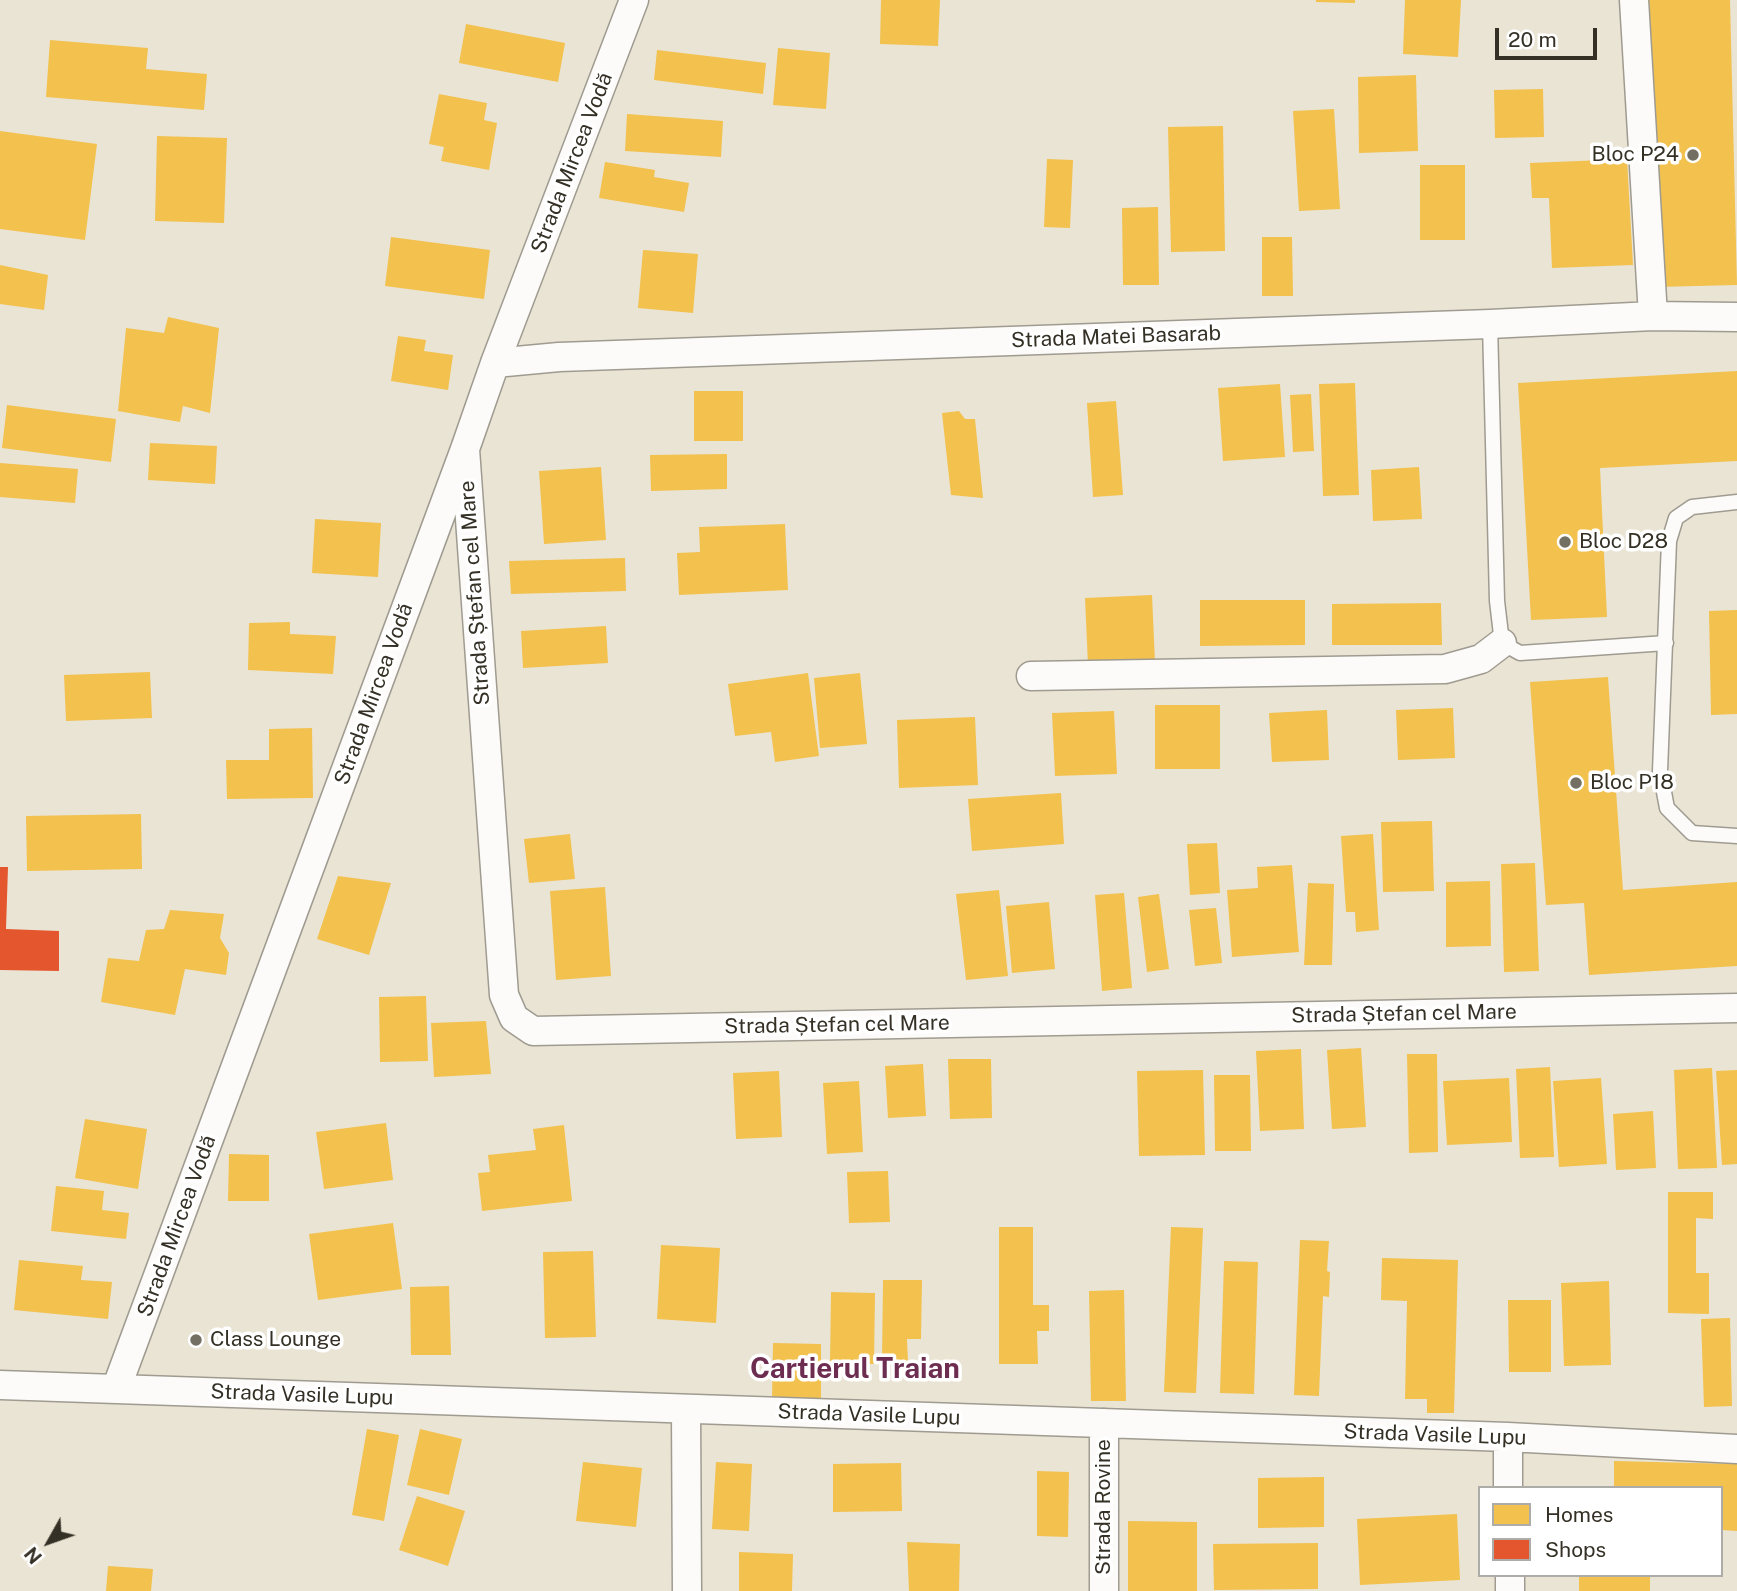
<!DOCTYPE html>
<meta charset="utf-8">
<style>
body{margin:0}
#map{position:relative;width:1737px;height:1591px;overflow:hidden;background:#eae4d5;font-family:"Public Sans",sans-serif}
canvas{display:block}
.legend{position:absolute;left:1478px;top:1486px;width:245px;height:91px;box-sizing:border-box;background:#fff;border:2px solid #aeaca8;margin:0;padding:9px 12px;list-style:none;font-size:21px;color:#343025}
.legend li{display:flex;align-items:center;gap:14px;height:35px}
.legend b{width:35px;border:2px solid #aeaca8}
.north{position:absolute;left:14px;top:1507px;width:70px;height:70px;-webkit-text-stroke:5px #fff;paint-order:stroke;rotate:230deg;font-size:19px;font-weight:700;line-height:28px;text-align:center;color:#343025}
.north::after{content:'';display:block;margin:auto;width:24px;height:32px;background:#343025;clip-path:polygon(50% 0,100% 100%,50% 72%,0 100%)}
.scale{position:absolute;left:1495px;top:28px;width:102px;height:32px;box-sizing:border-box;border:4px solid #343025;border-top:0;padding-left:9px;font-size:21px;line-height:24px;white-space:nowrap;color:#343025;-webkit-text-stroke:5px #fff;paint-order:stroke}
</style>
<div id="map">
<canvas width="1737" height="1591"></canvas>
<ul class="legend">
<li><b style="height:19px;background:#f2c14e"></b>Homes</li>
<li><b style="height:19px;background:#e4572e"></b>Shops</li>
</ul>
<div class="north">N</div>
<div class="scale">20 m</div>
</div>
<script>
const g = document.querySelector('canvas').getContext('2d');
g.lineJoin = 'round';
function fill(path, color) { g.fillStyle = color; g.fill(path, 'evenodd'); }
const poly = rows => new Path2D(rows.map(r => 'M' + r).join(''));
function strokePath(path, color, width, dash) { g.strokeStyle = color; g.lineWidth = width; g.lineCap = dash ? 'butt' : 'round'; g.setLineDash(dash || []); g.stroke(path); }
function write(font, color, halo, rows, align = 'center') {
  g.font = font + ' "Public Sans",sans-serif'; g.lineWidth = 7; g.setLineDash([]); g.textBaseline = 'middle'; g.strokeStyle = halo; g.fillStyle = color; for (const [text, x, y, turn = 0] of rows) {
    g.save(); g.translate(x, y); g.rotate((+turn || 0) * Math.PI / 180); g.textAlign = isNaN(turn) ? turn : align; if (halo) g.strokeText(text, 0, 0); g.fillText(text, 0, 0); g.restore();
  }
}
fill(poly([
 [881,0,940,0,938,46,880,44],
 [1316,0,1355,0,1355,3,1316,2],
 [1405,0,1461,0,1458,57,1403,54],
 [1649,0,1730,0,1737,285,1656,287],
 [466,24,565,43,558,82,459,63],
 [50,40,148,48,146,69,207,74,204,110,46,97],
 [778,48,830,53,826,109,773,105],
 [657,50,766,63,763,94,654,80],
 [1416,75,1418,151,1359,153,1358,77],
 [1543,89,1544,137,1495,138,1494,90],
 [439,94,487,103,484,120,497,123,489,170,441,161,444,147,429,144],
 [1334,109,1340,209,1299,211,1293,111],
 [627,114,723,121,721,157,625,151],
 [1223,126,1225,251,1171,252,1168,127],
 [0,131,97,144,85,240,0,229],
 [157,136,227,138,224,223,155,221],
 [1047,159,1073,160,1070,228,1044,227],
 [1627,159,1633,265,1552,268,1549,198,1532,198,1530,163],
 [605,162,655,170,654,177,689,183,684,212,599,198],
 [1420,165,1465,165,1465,240,1420,240],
 [1158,207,1159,285,1123,285,1122,208],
 [391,237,490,250,484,299,385,286],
 [1262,237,1292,237,1293,296,1262,296],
 [643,250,698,254,693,313,638,308],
 [0,265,48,275,44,310,0,304],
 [168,317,219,328,210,413,183,406,180,422,118,411,126,328,164,333],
 [398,336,426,340,424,351,453,355,448,390,391,381],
 [1737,371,1737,461,1600,468,1607,617,1531,620,1518,383],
 [1355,383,1359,495,1323,496,1319,384],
 [1280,384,1285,457,1223,461,1218,388],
 [694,391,743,391,743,441,694,441],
 [1311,394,1314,451,1293,452,1290,395],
 [1116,401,1123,495,1093,497,1087,403],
 [7,405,116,419,111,462,2,448],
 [959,411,965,419,975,419,983,498,951,495,942,413],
 [150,443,217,446,215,484,148,480],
 [727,454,727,489,651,491,650,455],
 [0,463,78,469,75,503,0,497],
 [601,467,606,540,544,544,539,471],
 [1419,467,1422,519,1373,521,1371,470],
 [315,519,381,523,378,577,312,573],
 [785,524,788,590,679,595,677,553,700,552,699,527],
 [625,558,626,591,511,594,509,561],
 [1152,595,1155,662,1088,665,1085,598],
 [1200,600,1305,600,1305,645,1200,646],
 [1441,603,1442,645,1332,645,1332,604],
 [1737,610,1737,714,1711,715,1709,611],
 [290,622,290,634,336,636,333,674,248,670,249,623],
 [606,626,608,663,523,668,521,631],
 [150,672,152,718,66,721,64,675],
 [808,673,819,756,775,762,771,732,735,736,728,684],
 [860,673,867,744,820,748,814,678],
 [1608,677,1623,890,1737,882,1737,966,1589,975,1584,903,1546,905,1530,682],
 [1155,705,1220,705,1220,769,1155,769],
 [1453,708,1455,758,1398,760,1396,710],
 [1327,710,1329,760,1272,762,1269,713],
 [1114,711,1117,774,1055,776,1052,713],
 [975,717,978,785,899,788,897,720],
 [312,728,313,798,227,799,226,760,269,760,269,729],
 [1061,793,1064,844,972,851,968,799],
 [141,814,142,869,27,871,26,816],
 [1432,821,1434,891,1383,892,1381,822],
 [570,834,575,879,529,883,524,839],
 [1373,834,1379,930,1356,932,1355,912,1346,912,1341,836],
 [1217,843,1220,893,1190,895,1187,844],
 [1535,863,1539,971,1504,972,1501,864],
 [1292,865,1299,952,1232,957,1227,890,1258,888,1257,867],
 [338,876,391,883,369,955,317,939],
 [1490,881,1491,946,1446,947,1446,882],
 [1308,883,1334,884,1332,965,1304,965],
 [605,887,611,976,556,980,550,891],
 [999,890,1008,976,966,980,956,894],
 [1124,893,1132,988,1102,991,1095,895],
 [1159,894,1169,969,1147,972,1138,897],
 [1049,902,1055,969,1012,973,1006,906],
 [1216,908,1222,963,1195,966,1189,910],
 [170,910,224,914,220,938,229,953,226,975,185,969,175,1015,101,1002,108,958,139,961,146,930,164,929],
 [426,996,428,1061,380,1062,379,997],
 [486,1021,491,1074,434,1077,431,1023],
 [1361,1048,1366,1127,1332,1129,1327,1050],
 [1301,1049,1304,1129,1260,1131,1256,1051],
 [1407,1054,1437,1054,1438,1152,1409,1153],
 [948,1059,991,1059,992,1118,950,1119],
 [923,1064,926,1116,888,1118,885,1066],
 [1550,1067,1554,1157,1520,1158,1516,1069],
 [1712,1068,1717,1168,1678,1169,1674,1070],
 [1203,1070,1205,1155,1139,1156,1137,1071],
 [1737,1070,1737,1164,1722,1165,1716,1071],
 [779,1071,782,1137,736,1139,733,1073],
 [1214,1075,1250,1075,1251,1151,1215,1151],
 [1509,1078,1512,1142,1447,1145,1443,1081],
 [1601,1078,1607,1164,1559,1167,1553,1081],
 [859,1081,863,1152,827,1154,823,1083],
 [1653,1111,1656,1168,1616,1170,1613,1114],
 [85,1119,147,1129,138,1189,75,1178],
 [386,1123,393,1180,324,1189,316,1132],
 [564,1125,572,1201,482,1211,478,1173,490,1172,488,1155,536,1150,533,1129],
 [229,1154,269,1155,269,1201,228,1201],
 [888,1171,890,1222,849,1223,847,1172],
 [56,1186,104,1191,102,1210,129,1213,126,1239,51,1231],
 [1668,1192,1713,1192,1713,1219,1696,1218,1696,1273,1709,1273,1709,1314,1668,1313],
 [393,1223,402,1289,318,1300,309,1234],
 [999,1227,1033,1227,1033,1305,1049,1305,1049,1331,1037,1331,1038,1364,999,1364],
 [1171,1227,1203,1228,1196,1393,1164,1392],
 [1300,1240,1329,1241,1327,1271,1330,1272,1329,1297,1323,1296,1319,1396,1294,1395],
 [661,1245,720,1248,716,1323,657,1319],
 [593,1251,596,1337,545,1338,543,1252],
 [1382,1258,1458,1260,1454,1413,1427,1413,1427,1399,1405,1399,1407,1301,1381,1300],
 [19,1260,83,1266,81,1280,112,1282,108,1319,14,1310],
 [1224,1261,1258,1262,1254,1394,1220,1393],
 [883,1280,922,1280,921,1339,907,1339,908,1362,882,1362],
 [1609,1281,1611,1365,1564,1366,1561,1283],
 [449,1286,451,1355,411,1355,410,1287],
 [1124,1290,1126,1401,1091,1401,1089,1291],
 [831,1292,875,1293,874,1364,830,1363],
 [1508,1300,1551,1300,1551,1372,1509,1372],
 [1730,1318,1732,1406,1704,1407,1701,1319],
 [773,1343,821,1344,821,1401,772,1401],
 [367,1429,399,1435,384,1521,352,1515],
 [420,1429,462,1439,449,1495,407,1485],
 [1614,1461,1737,1464,1737,1531,1721,1530,1721,1488,1614,1488],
 [583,1462,642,1468,636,1527,576,1521],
 [716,1462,752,1464,749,1531,712,1529],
 [901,1463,902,1511,833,1512,833,1464],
 [1037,1471,1069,1472,1068,1537,1037,1536],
 [1324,1477,1324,1527,1258,1528,1258,1478],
 [417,1496,465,1511,448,1566,399,1550],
 [1457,1514,1460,1580,1360,1585,1357,1519],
 [1128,1521,1197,1522,1197,1591,1128,1591],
 [907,1542,960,1544,959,1591,909,1591],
 [1318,1543,1318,1589,1214,1590,1213,1544],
 [739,1552,793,1554,792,1591,739,1591],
 [108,1566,153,1569,151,1591,106,1591],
 [1579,1575,1650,1575,1650,1591,1579,1591]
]), '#f2c14e');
fill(poly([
 [0,867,8,867,6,929,59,931,59,971,0,970]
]), '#e4572e');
const service = poly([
 [1490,324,1497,601,1502,643,1520,653,1666,643],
 [1737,502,1692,507,1676,518,1669,541,1660,771,1667,808,1692,833,1737,836]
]);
const minor = poly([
 [1634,0,1653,316],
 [495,363,559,357,1490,324,1653,316,1737,317],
 [465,449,504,995,514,1018,533,1031,1737,1008],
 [1031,676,1445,669,1481,659,1502,643],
 [0,1385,1508,1437,1737,1449],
 [116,1389,465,449,495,363,634,0],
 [686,1409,687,1591],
 [1508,1437,1508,1488],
 [1510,1575,1510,1591],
 [1104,1591,1104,1423]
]);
strokePath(service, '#9f9b90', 17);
strokePath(minor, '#9f9b90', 31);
strokePath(service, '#fcfbf9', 14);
strokePath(minor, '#fcfbf9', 28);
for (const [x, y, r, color] of [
 [1693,155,7,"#746f63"],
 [1565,542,7,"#746f63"],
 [1576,783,7,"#746f63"],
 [196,1340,7,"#746f63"]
]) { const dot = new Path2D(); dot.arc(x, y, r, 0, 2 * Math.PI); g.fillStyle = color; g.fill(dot); strokePath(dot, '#fff', 2.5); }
write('21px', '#343025', '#fff', [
 ["Bloc P24",1679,155,"right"],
 ["Bloc D28",1579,542],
 ["Bloc P18",1590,783],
 ["Class Lounge",210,1340]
], 'left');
write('21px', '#343025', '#fff', [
 ["Strada Mircea Vodă",572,163,-69],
 ["Strada Matei Basarab",1116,337,-2],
 ["Strada Ștefan cel Mare",475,593,-94],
 ["Strada Mircea Vodă",374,694,-70],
 ["Strada Ștefan cel Mare",1404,1014,-1],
 ["Strada Ștefan cel Mare",837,1025,-1],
 ["Strada Mircea Vodă",177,1226,-70],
 ["Strada Vasile Lupu",302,1395,2],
 ["Strada Vasile Lupu",869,1415,2],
 ["Strada Vasile Lupu",1435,1435,2],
 ["Strada Rovine",1104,1507,-90]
]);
write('bold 28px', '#6d2d51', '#fff', [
 ["Cartierul Traian",855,1369]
]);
</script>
